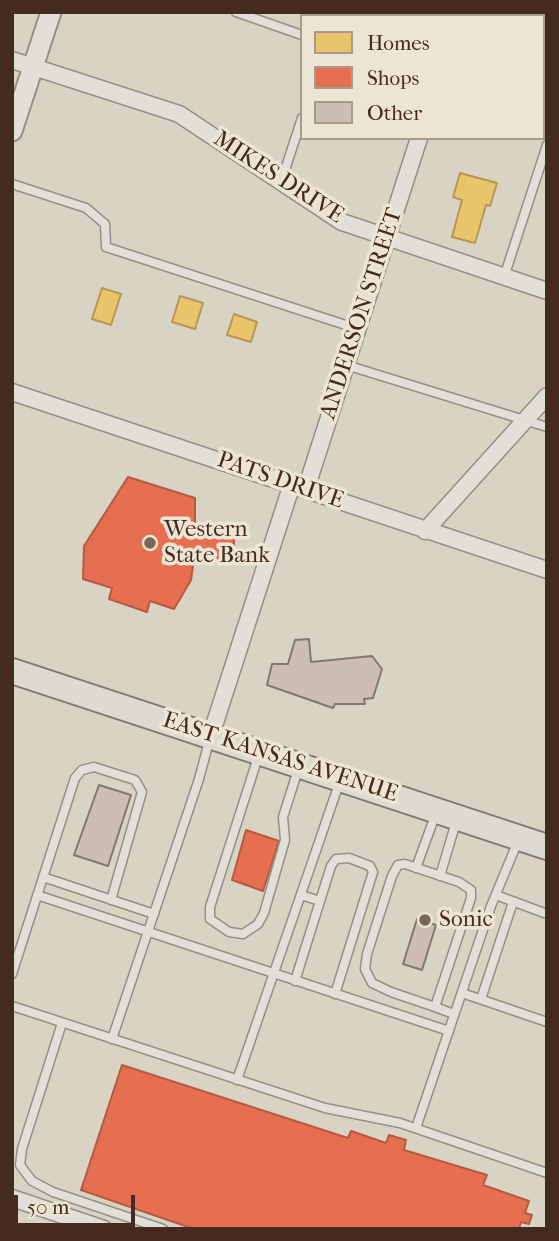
<!DOCTYPE html>
<style>
body{margin:0}
#map{position:relative;width:559px;height:1241px;overflow:hidden;background:#d9d3c4;font-family:"IM FELL French Canon",serif}
canvas{display:block}
.frame{position:absolute;inset:0;border:14px solid #452b1f;pointer-events:none}
.legend{position:absolute;left:300px;top:14px;width:245px;height:126px;box-sizing:border-box;background:#ece5d3;border:2px solid #a99b8b;margin:0;padding:9px 12px;list-style:none;font-size:21px;color:#452b1f}
.legend li{display:flex;align-items:center;gap:14px;height:35px}
.legend b{width:35px;border:2px solid #a99b8b}
.scale{position:absolute;left:14px;top:1195px;width:121px;height:32px;box-sizing:border-box;border:4px solid #452b1f;border-top:0;padding-left:9px;font-size:21px;line-height:24px;white-space:nowrap;color:#452b1f;-webkit-text-stroke:5px #ece5d3;paint-order:stroke}
</style>
<div id="map">
<canvas width="559" height="1241"></canvas>
<div class="frame"></div>
<ul class="legend">
<li><b style="height:19px;background:#e9c46a"></b>Homes</li>
<li><b style="height:19px;background:#e76f51"></b>Shops</li>
<li><b style="height:19px;background:#ccbeb5"></b>Other</li>
</ul>
<div class="scale">50 m</div>
</div>
<script>
const g = document.querySelector('canvas').getContext('2d');
g.lineJoin = 'round';
function fill(path, color) { g.fillStyle = color; g.fill(path, 'evenodd'); }
const poly = rows => new Path2D(rows.map(r => 'M' + r).join(''));
function strokePath(path, color, width, dash) { g.strokeStyle = color; g.lineWidth = width; g.lineCap = dash ? 'butt' : 'round'; g.setLineDash(dash || []); g.stroke(path); }
function write(font, color, halo, rows, align = 'center') {
  g.font = font + ' "IM FELL French Canon",serif'; g.lineWidth = 7; g.setLineDash([]); g.textBaseline = 'middle'; g.strokeStyle = halo; g.fillStyle = color; for (const [text, x, y, turn = 0] of rows) {
    g.save(); g.translate(x, y); g.rotate((+turn || 0) * Math.PI / 180); g.textAlign = isNaN(turn) ? turn : align; if (halo) g.strokeText(text, 0, 0); g.fillText(text, 0, 0); g.restore();
  }
}
const homes = poly([
 [387,12,420,12,421,13,420,16,386,16,387,12],
 [460,173,497,183,490,206,486,205,475,243,452,237,462,200,453,197,460,173],
 [102,288,121,294,111,325,92,319,102,288],
 [180,296,203,303,195,329,172,322,180,296],
 [234,314,257,322,251,342,227,335,234,314]
]);
fill(homes, '#e9c46a');
strokePath(homes, '#b89654', 2);
const shops = poly([
 [128,477,195,498,195,532,234,536,234,559,194,558,191,580,174,609,150,601,147,612,109,599,112,588,83,579,84,546,128,477],
 [246,830,279,841,263,891,232,880,246,830],
 [122,1065,348,1138,351,1131,386,1143,389,1135,406,1140,404,1150,487,1175,483,1185,529,1201,525,1213,532,1215,529,1224,521,1222,519,1229,194,1229,81,1190,122,1065]
]);
fill(shops, '#e76f51');
strokePath(shops, '#b65b42', 2);
const building = poly([
 [309,639,311,662,372,656,382,669,373,698,364,699,365,704,335,704,333,708,267,685,272,664,288,664,295,640,309,639],
 [99,785,131,795,108,866,74,855,99,785],
 [417,919,436,925,422,970,403,964,417,919]
]);
fill(building, '#ccbeb5');
strokePath(building, '#817970', 2);
const service = poly([
 [236,12,302,35],
 [335,16,336,12],
 [281,182,302,118],
 [12,184,86,208,105,224,106,247,358,329],
 [504,277,547,145],
 [346,365,547,427],
 [259,754,210,907,210,919,229,932,243,934,258,924,264,913,285,840,283,817,298,770],
 [416,868,436,813],
 [440,876,456,822],
 [43,877,154,914],
 [37,895,449,1031],
 [301,895,320,901],
 [496,895,547,914],
 [12,974,75,778,82,770,94,767,135,780,142,792,111,900],
 [295,981,331,866,336,859,349,858,370,866,373,872,335,994],
 [462,993,547,1022],
 [481,999,513,902],
 [12,1006,325,1108,400,1123,547,1173],
 [435,1007,471,898,471,890,459,882,405,864,398,865,392,876,367,954,365,969,372,983,391,992,435,1007,454,1014],
 [62,1023,22,1149,20,1165,32,1181,53,1192,163,1229],
 [112,1039,199,779,210,738],
 [237,1080,340,781],
 [416,1128,491,906,518,841]
]);
const minor = poly([
 [458,16,459,12],
 [12,60,179,114,342,222,547,291],
 [12,392,547,570],
 [306,489,419,138],
 [425,531,547,396],
 [211,735,292,484],
 [12,1198,104,1229]
]);
const tertiary = poly([
 [12,131,51,12]
]);
const primary = poly([
 [12,671,547,847]
]);
strokePath(service, '#968f85', 11);
strokePath(minor, '#968f85', 19);
strokePath(tertiary, '#968f85', 23);
strokePath(primary, '#817970', 28);
strokePath(service, '#e2dfd8', 8);
strokePath(minor, '#e2dfd8', 16);
strokePath(tertiary, '#e2dfd8', 19);
strokePath(primary, '#dddad1', 24);
for (const [x, y, r, color] of [
 [150,543,7,"#796659"],
 [425,920,7,"#796659"]
]) { const dot = new Path2D(); dot.arc(x, y, r, 0, 2 * Math.PI); g.fillStyle = color; g.fill(dot); strokePath(dot, '#ece5d3', 2.5); }
write('23px', '#452b1f', '#ece5d3', [
 ["MIKES DRIVE",278,178,33],
 ["ANDERSON STREET",362,314,-72],
 ["PATS DRIVE",280,481,19],
 ["EAST KANSAS AVENUE",280,758,18]
]);
write('23px', '#452b1f', '#ece5d3', [
 ["Western",164,530],
 ["State Bank",164,556],
 ["Sonic",439,920]
], 'left');
</script>
